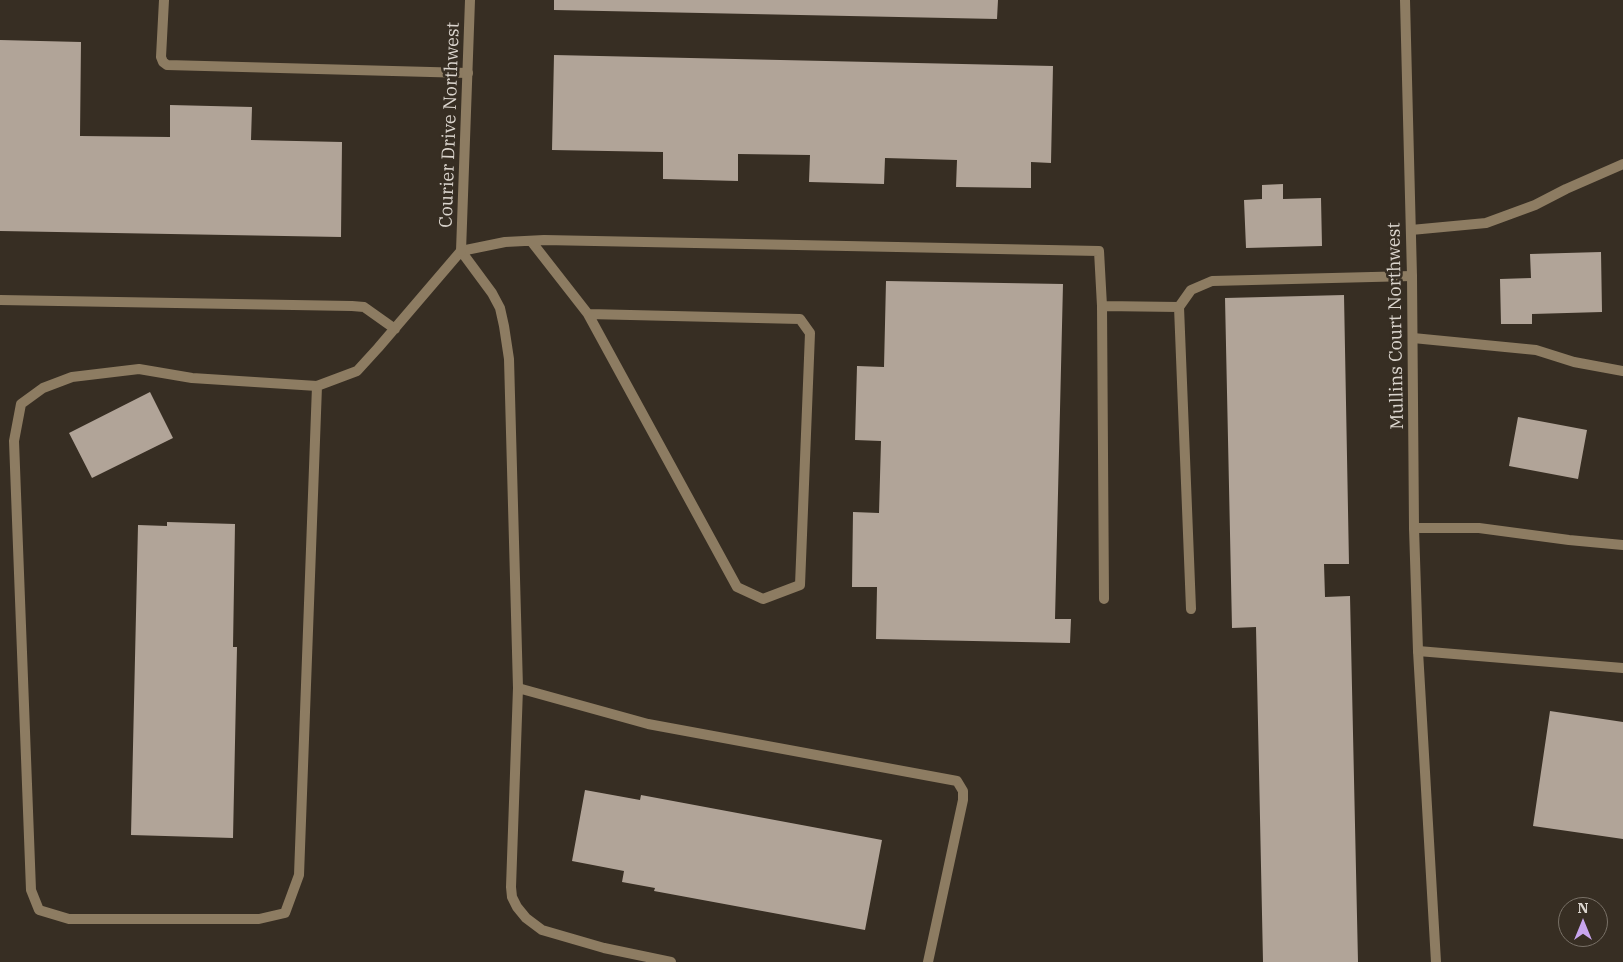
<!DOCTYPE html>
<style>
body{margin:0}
#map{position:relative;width:1623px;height:962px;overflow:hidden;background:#372e23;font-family:"IBM Plex Serif",serif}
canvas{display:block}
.north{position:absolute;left:1558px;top:897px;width:50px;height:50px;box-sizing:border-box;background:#372e23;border:1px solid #797167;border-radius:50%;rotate:0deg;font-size:14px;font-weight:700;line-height:20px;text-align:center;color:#dbd5ce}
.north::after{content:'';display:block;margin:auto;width:18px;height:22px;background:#c8a5ee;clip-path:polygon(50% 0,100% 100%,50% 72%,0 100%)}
</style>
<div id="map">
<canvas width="1623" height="962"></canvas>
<div class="north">N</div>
</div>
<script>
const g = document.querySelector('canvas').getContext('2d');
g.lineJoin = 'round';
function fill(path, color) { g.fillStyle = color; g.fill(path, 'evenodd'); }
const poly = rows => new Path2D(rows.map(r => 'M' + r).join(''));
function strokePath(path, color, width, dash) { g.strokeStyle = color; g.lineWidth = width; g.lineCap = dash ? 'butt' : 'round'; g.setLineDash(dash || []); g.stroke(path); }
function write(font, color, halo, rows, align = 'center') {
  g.font = font + ' "IBM Plex Serif",serif'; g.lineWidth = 5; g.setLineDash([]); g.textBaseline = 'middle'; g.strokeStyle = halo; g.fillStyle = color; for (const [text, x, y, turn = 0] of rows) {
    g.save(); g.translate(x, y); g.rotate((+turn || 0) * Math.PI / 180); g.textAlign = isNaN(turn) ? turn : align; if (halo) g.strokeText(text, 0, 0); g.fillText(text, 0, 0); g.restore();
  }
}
fill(poly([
 [554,0,998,0,997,19,554,10],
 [0,40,81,42,80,136,170,137,170,105,252,107,251,140,342,142,341,237,0,231],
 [554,55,1053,66,1051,163,1031,162,1031,188,956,187,957,160,885,158,884,184,809,182,810,155,738,154,738,181,663,179,663,152,552,150],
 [1283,184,1283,199,1321,198,1322,246,1246,248,1244,200,1262,199,1262,185],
 [1601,252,1602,312,1532,314,1532,324,1501,324,1500,279,1531,278,1530,254],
 [886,281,1063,284,1055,619,1071,619,1070,643,876,639,877,587,852,587,853,512,879,513,881,441,855,440,857,366,884,367],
 [1344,295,1349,564,1324,564,1325,597,1350,596,1358,962,1263,962,1256,627,1232,628,1225,298],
 [150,392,173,438,92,478,69,433],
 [1518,417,1587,430,1578,479,1509,466],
 [167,522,235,524,233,647,237,647,233,838,131,835,138,525,167,526],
 [1550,711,1623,722,1623,839,1533,826],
 [585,790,640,800,641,795,882,840,865,930,654,891,655,888,622,882,624,871,572,861]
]), '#b1a498');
strokePath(poly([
 [164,0,161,57,163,62,167,65,468,73],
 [1411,230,1486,223,1535,205,1566,189,1623,164],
 [531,241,588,314,737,587,763,599,800,585,810,333,800,319,588,314],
 [461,251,492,293,500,308,504,326,509,359,518,688,511,887,512,897,517,907,526,918,542,930,604,948,671,962],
 [0,300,352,306,364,307,395,329],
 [1102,306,1104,599],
 [1179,307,1191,609],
 [1413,338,1536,350,1574,362,1623,371],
 [317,386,299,875,285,913,259,919,69,919,39,910,31,890,14,441,21,404,43,388,72,377,139,369,192,378,317,386,357,371,378,348,461,251,505,242,544,240,1099,251,1102,306,1179,307,1191,290,1212,281,1412,276],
 [1414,528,1479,528,1569,540,1623,545],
 [518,688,648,724,957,781,963,791,963,800,928,962],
 [1436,962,1418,651,1623,668]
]), '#8d7c62', 10);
strokePath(poly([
 [1405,0,1412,276,1414,528,1418,651],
 [461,251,470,0]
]), '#8d7c62', 10);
write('18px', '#dbd5ce', '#372e23', [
 ["Courier Drive Northwest",450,125,-88],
 ["Mullins Court Northwest",1396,326,-91]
]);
</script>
